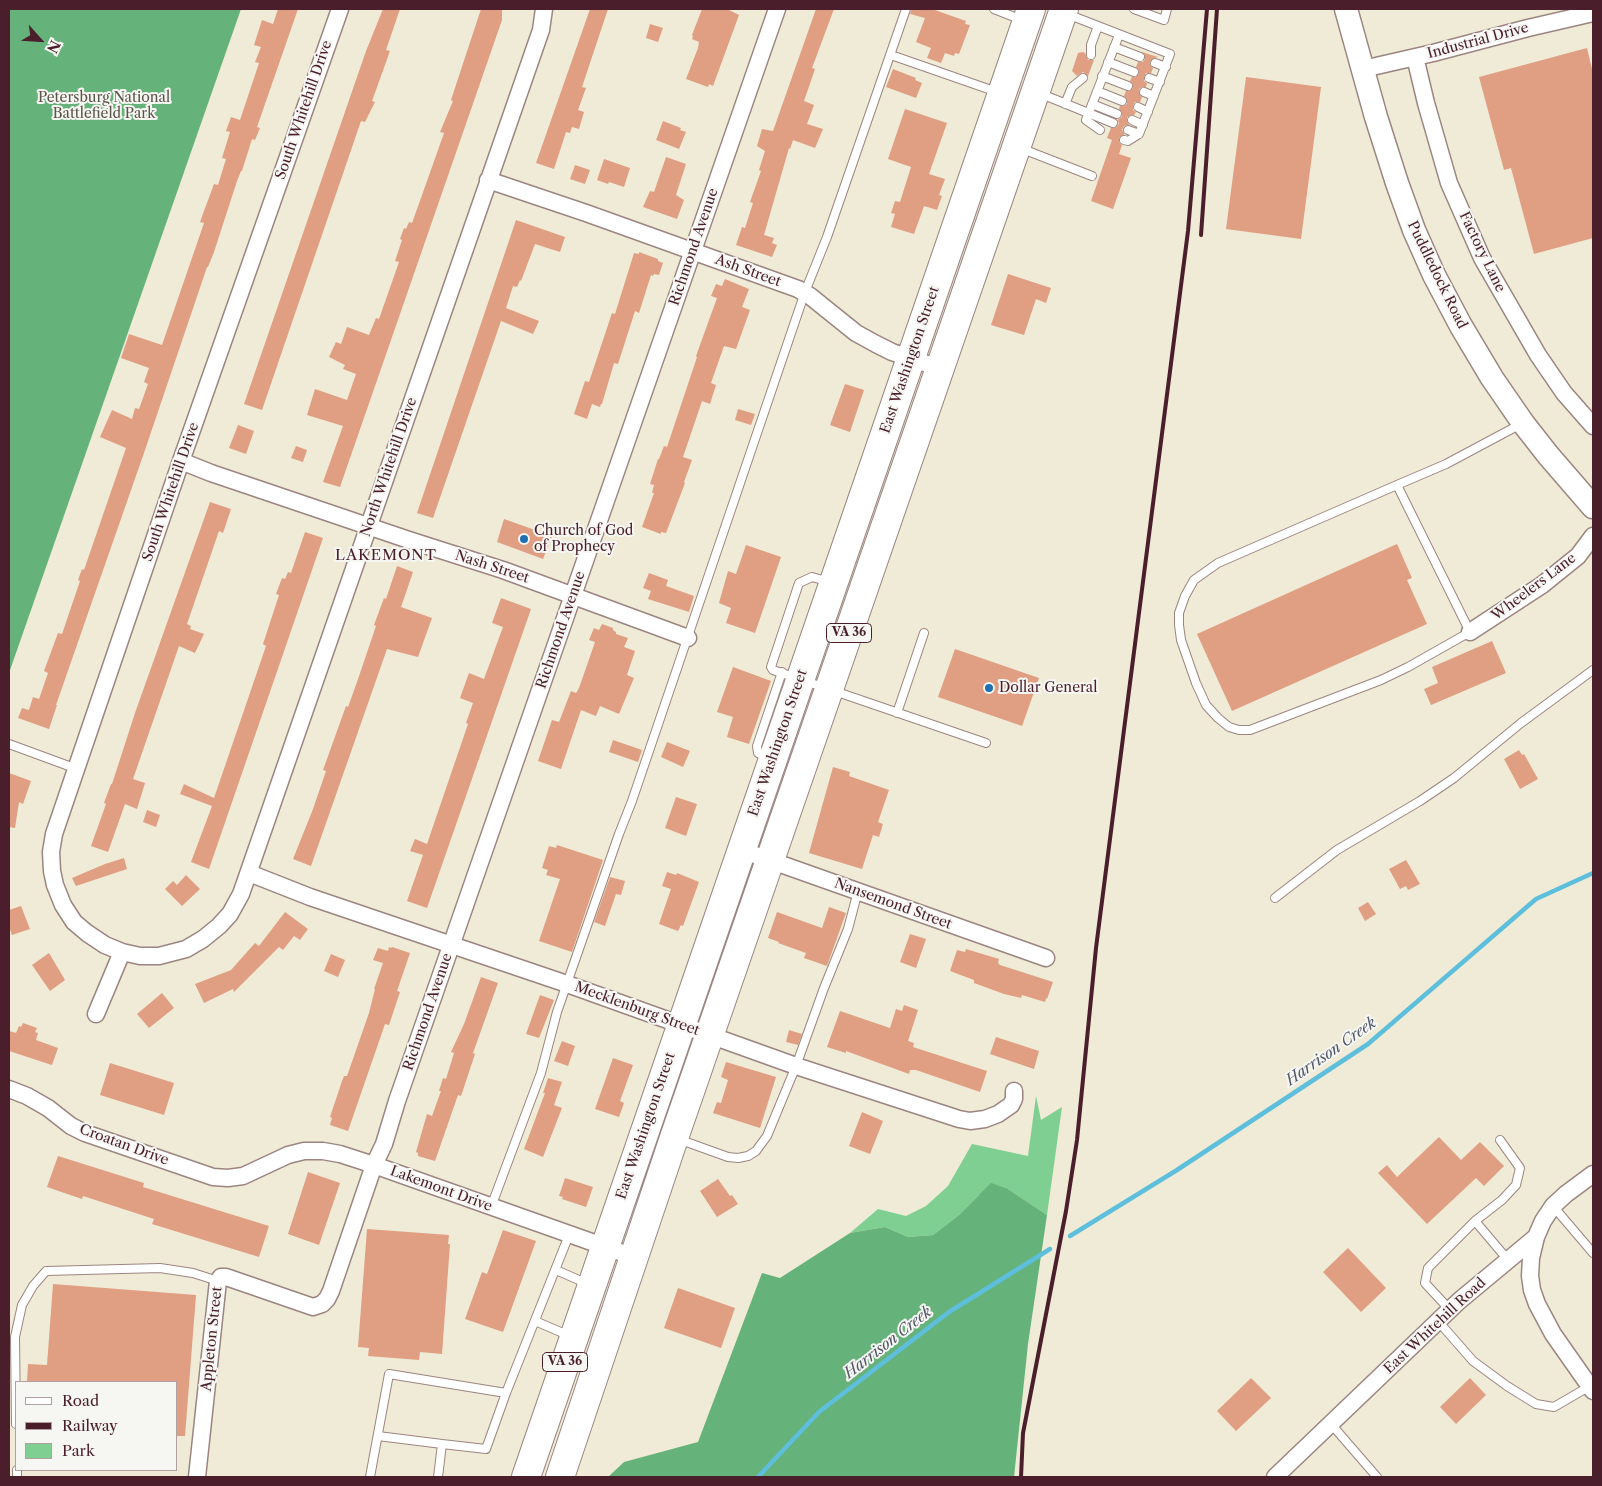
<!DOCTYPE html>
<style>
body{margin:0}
#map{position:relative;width:1602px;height:1486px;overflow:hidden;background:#efebd6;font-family:"Libre Caslon Text",serif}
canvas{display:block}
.frame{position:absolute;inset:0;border:10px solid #4a1f2b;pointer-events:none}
.legend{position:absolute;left:15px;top:1381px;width:162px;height:90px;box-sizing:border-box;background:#f6f6f2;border:1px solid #b1a0a2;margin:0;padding:6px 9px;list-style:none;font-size:15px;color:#4a1f2b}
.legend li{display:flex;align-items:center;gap:10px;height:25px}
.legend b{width:25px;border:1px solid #b1a0a2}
.north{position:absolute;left:15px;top:15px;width:50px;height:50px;-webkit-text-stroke:4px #f6f6f2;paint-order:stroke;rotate:116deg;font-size:14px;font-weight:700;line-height:20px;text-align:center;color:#4a1f2b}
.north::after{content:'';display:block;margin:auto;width:18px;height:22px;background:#4a1f2b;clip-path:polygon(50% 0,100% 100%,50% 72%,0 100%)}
</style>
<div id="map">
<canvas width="1602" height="1486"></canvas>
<div class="frame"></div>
<ul class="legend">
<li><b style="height:6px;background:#fff"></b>Road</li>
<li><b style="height:6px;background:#4a1f2b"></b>Railway</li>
<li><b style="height:14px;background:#7ecf91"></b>Park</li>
</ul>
<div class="north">N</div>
</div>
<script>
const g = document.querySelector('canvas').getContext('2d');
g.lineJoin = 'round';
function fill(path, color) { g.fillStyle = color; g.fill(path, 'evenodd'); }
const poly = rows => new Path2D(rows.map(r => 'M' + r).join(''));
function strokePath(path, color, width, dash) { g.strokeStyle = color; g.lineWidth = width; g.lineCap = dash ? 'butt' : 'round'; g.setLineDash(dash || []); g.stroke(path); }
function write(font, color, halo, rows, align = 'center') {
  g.font = font + ' "Libre Caslon Text",serif'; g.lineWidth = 4; g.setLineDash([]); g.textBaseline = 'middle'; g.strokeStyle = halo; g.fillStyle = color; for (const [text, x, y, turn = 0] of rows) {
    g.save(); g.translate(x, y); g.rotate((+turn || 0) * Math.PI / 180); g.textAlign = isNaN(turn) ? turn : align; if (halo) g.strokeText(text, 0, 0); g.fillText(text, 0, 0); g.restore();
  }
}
fill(poly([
 [1036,1096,1041,1120,1062,1107,1047,1215,1008,1189,979,1195,959,1215,933,1235,908,1237,885,1227,850,1233,878,1209,906,1216,926,1206,948,1186,972,1144,1028,1156]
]), '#7ecf91');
fill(poly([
 [9,9,241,9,9,673],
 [991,1183,1008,1189,1047,1215,1028,1344,1014,1477,608,1477,624,1462,698,1442,762,1273,780,1278,850,1233,885,1227,908,1237,933,1235,959,1215]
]), '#66b27b');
strokePath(poly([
 [1070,1236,1177,1170,1368,1044,1536,899,1593,873],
 [758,1477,819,1412,949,1312,1050,1249]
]), '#5ebfdc', 4.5);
fill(poly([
 [278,9,298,9,257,127,260,128,255,140,252,139,242,171,241,171,237,181,214,252,208,267,207,267,145,450,56,705,57,705,49,729,18,718,22,708,29,710,33,697,39,699,48,673,44,671,58,633,62,634,80,581,78,580,82,569,84,570,126,448,100,437,112,410,132,419,135,408,139,409,148,384,144,382,149,368,121,358,129,334,162,345,204,223,200,222,204,211,214,184,218,185,226,159,222,158,230,132,226,131,231,117,240,120,259,63,255,62,261,47,254,45,262,20,273,24],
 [383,9,400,9,386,50,390,51,372,101,375,102,365,122,361,121,262,410,244,404,366,51],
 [481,9,502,9,502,20,340,487,323,482,343,426,307,415,315,389,347,400,356,374,343,369,345,365,329,357,336,342,341,344,347,327,369,335,376,318,379,319,399,262,395,261,402,240,400,239,404,228,406,229,409,222,412,223,421,198,444,133,440,132,453,101,451,100],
 [590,9,608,9,582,87,586,88,578,110,584,112,579,129,572,127,570,133,566,132,554,169,536,163],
 [702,9,727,9,739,15,713,86,709,84,708,87,686,79,698,48,699,42,692,39,693,36,692,35],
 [816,9,834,9,812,68,815,69,804,101,814,105,807,124,823,129,815,148,793,140,790,149,789,148,764,235,774,238,772,243,777,245,772,257,736,245,742,227,745,228,753,203,750,202,761,171,759,170,765,151,757,146,762,129,773,131],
 [912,9,932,9,966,21,965,24,970,25,959,54,955,53,954,56,945,53,941,63,927,58,931,48,916,42,925,18,910,14],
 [650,24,663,28,658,42,646,38],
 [1587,48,1593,73,1593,238,1534,254,1511,168,1504,170,1479,77],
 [1083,52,1085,53,1088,60,1094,60,1088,76,1083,72,1077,76,1072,71,1078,53],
 [1142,52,1158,57,1154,58,1150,61,1150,64,1153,68,1151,73,1146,73,1144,77,1144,81,1147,83,1146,87,1143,87,1139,89,1139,93,1142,97,1140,102,1135,102,1133,105,1133,110,1136,112,1134,115,1131,115,1127,117,1127,121,1129,125,1124,126,1122,130,1125,134,1119,138,1119,142,1122,145,1119,154,1131,158,1113,209,1091,201,1112,140,1107,138,1111,128,1117,127,1119,123,1117,120,1122,117,1122,113,1119,109,1120,106,1123,106,1127,104,1127,100,1124,96,1126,91,1129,91,1133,88,1133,85,1130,81,1132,77,1135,77,1139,74,1139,71,1136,67,1138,62,1143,62,1145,59],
 [893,69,916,78,915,80,922,83,916,98,886,87],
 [1246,77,1321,87,1301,239,1226,229],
 [905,109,947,123,929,174,945,179,939,195,942,196,937,210,924,206,914,234,891,227,895,214,891,213,895,201,900,202,911,167,888,159],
 [663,121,681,128,680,130,686,132,679,149,656,140],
 [666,157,686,164,676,195,684,200,677,219,643,207,650,191,654,192],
 [604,159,630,168,624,187,609,182,608,184,597,180],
 [575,165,590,170,585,184,570,179],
 [516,220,565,237,560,252,535,244,521,281,520,280,517,287,513,286,506,308,539,321,533,334,501,321,433,518,417,513],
 [639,252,658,259,658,261,663,263,659,275,654,274,653,276,651,275,639,313,635,311,618,364,614,363,602,404,601,404,600,407,592,404,587,419,574,414,585,381,589,382,612,313,615,314,634,253,639,254],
 [1008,274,1051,288,1046,303,1036,299,1024,335,991,325],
 [725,279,749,289,742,307,750,310,736,349,724,346,711,383,716,385,710,404,702,401,683,457,692,460,684,482,685,483,666,533,661,532,661,534,642,527,654,493,652,493,654,485,650,484,658,459,659,459,664,446,667,447,697,357,696,356,717,298,711,296,716,284,722,286],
 [845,384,864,390,850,432,830,425],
 [738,409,755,414,751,425,735,420],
 [238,425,254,431,246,454,229,448],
 [296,446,307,450,303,462,291,458],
 [210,502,231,509,223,533,219,531,187,624,191,626,190,629,204,634,195,653,179,646,133,779,145,783,137,809,125,804,108,852,91,846,106,804,104,803,111,784,112,784,135,713],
 [504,519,552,536,543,559,497,542],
 [305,532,323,538,209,869,191,862,212,806,180,794,184,784,214,798,266,646,263,644,279,595,276,594,282,578,285,579,288,572,291,573],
 [1397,544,1412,578,1407,580,1427,624,1232,711,1197,634],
 [746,545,781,557,755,633,726,623,731,608,719,603,728,571,736,574],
 [397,566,413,572,401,607,432,618,418,657,387,649,311,866,293,859,313,809,326,771,323,770,346,706,348,707,357,682,376,626,374,625,384,598,386,599],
 [649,573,668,580,666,586,694,596,689,612,648,599,651,591,643,588],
 [501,598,531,609,427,908,407,901,423,855,410,851,415,839,427,844,468,724,466,723,473,703,460,698,469,673,484,679,503,627,492,623],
 [602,624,613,628,613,630,616,632,616,634,628,638,624,647,635,651,627,675,634,678,619,714,600,706,596,716,581,710,561,769,538,761,552,720,559,722,571,691,576,693,579,688,595,642,589,640,594,628,599,630],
 [1492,641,1506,673,1431,705,1424,689,1438,683,1432,667],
 [955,649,1039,678,1022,726,938,697],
 [733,667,771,681,749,744,727,737,733,717,717,712],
 [613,740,642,750,638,762,609,752],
 [667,742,690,751,683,767,661,757],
 [1519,750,1522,755,1524,754,1538,779,1520,789,1504,759],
 [833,767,850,772,849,776,889,790,878,822,883,824,879,837,873,835,862,869,809,853],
 [9,773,31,781,23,804,19,802,15,828,9,827],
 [676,797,697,804,686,836,665,828],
 [147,810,160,815,156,827,143,822],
 [557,845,603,860,572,952,539,941,560,879,546,875,548,870,542,868,549,846,556,848],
 [124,858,127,869,76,886,72,878,105,864],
 [1406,860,1420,884,1408,890,1406,886,1400,889,1389,869],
 [667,872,676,875,677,873,699,882,683,926,681,925,678,931,659,924,671,889,662,886],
 [186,875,200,889,182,906,165,889,173,881,177,885],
 [610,877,625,881,621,895,616,894,605,926,594,922],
 [1368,902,1376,914,1365,921,1358,908],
 [21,906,30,929,12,935,9,927,9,910],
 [829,907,846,913,827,966,804,958,806,953,778,943,779,942,768,938,777,912,822,928],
 [285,912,308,929,300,940,294,936,283,950,279,947,234,992,233,989,204,1003,195,984,231,970,255,943,259,946],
 [910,934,926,939,916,968,900,962],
 [389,947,391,948,392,947,410,953,397,991,400,992,389,1025,385,1024,348,1131,330,1125,332,1118,330,1117,342,1081,344,1076,347,1076,369,1013,375,989,374,989,383,963,373,960,378,948,388,951],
 [966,949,999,959,998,963,1000,965,1053,982,1047,999,1046,998,1045,1002,1022,995,1021,998,1004,994,974,983,974,980,950,971,957,950,965,952],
 [49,953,65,980,50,991,32,965],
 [331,954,345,960,338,977,324,971],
 [481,977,498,983,473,1053,475,1054,461,1096,458,1095,435,1161,418,1156,418,1153,416,1152,427,1114,432,1116,441,1091,439,1091,443,1078,446,1079,454,1053,451,1052,464,1024],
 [162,993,174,1008,149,1028,137,1014],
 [540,995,554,1000,539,1038,526,1034],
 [904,1005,918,1010,908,1041,914,1043,913,1047,987,1071,980,1092,916,1070,910,1070,909,1074,846,1051,846,1053,827,1047,840,1011,890,1028,896,1009,902,1011],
 [23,1023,37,1028,35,1032,38,1033,36,1040,58,1048,52,1065,9,1051,9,1031,16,1033,19,1026,21,1027],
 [789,1030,802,1034,798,1045,786,1042],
 [996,1037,1039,1051,1034,1069,990,1054],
 [562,1041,575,1046,568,1066,554,1061],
 [613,1058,633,1065,620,1101,624,1103,619,1117,595,1109],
 [726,1062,776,1077,760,1128,713,1113,717,1102,721,1103,728,1080,721,1077],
 [110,1063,174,1083,164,1115,100,1095],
 [548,1078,562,1082,554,1105,562,1108,543,1157,524,1149,545,1093,543,1093],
 [862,1112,883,1121,870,1154,849,1146],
 [1439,1137,1461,1160,1480,1142,1504,1166,1484,1186,1476,1178,1427,1224,1378,1173,1387,1165,1397,1177],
 [58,1156,144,1183,143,1187,269,1226,259,1257,152,1224,154,1219,83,1196,82,1199,47,1187],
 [308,1172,340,1183,319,1245,288,1234],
 [565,1178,593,1187,586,1207,562,1199,563,1197,559,1196],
 [718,1179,730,1196,732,1195,738,1204,717,1217,700,1191],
 [367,1229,449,1235,448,1244,450,1244,442,1354,420,1352,419,1360,368,1356,369,1348,358,1347],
 [503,1230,536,1241,503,1332,465,1319,482,1272,487,1274],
 [1348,1248,1386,1288,1361,1312,1323,1272],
 [53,1284,196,1295,185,1436,176,1436,176,1382,27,1382,28,1364,47,1365],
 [678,1288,735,1308,721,1348,664,1328],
 [1251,1378,1271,1398,1236,1431,1217,1411],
 [1470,1378,1486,1395,1456,1424,1440,1407]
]), '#e09f82');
const lane = poly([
 [994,9,1022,20],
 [1134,9,1164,20,1167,9],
 [1067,14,1170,54,1139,134,1128,130],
 [1114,47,1140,57],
 [891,55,997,92],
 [1091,55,1091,45,1098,26],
 [1108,62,1134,72],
 [1155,63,1166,67],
 [1102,76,1128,86],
 [1149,78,1160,82],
 [1097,91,1122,101],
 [1144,92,1154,96],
 [1039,93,1113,123],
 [1065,104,1072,87,1083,78],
 [1092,104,1117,114],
 [1138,107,1148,112],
 [1132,120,1143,125],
 [1100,130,1086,120,1119,35],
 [1124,140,1128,141,1139,134],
 [1020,148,1092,176],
 [1397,485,1470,632,1408,667,1381,680,1250,730,1239,730,1229,727,1218,718,1206,705,1196,683,1181,640,1179,625,1179,613,1185,596,1194,580,1218,563,1397,485,1446,464,1521,424],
 [830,582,812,577,799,583,771,667,773,670,986,743],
 [897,713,924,633],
 [9,744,77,769],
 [768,758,758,753,757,746,782,672],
 [1275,898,1337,850,1420,801,1454,778,1521,723,1593,670],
 [678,1139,728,1157,738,1158,748,1156,756,1151,767,1136,796,1066,824,988,848,929,858,891],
 [1553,1206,1593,1253],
 [491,1207,541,1073,557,1012,619,834,632,801,805,292,827,237,906,9],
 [1475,1221,1508,1260],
 [556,1270,588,1284],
 [1450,1310,1425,1283,1428,1268,1475,1221,1502,1200,1516,1185,1520,1168,1500,1140],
 [535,1321,570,1336],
 [1438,1321,1473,1361,1507,1386,1536,1404,1554,1407,1590,1386],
 [16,1424,15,1337,22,1305,33,1286,46,1271,160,1268,193,1273,218,1281],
 [1331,1424,1377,1477],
 [378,1436,442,1444],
 [17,1470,17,1477],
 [370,1477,389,1374,506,1393,569,1235],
 [438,1477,442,1444,486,1449,506,1393]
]);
const street = poly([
 [340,9,181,461,54,834,51,852,52,871,55,885,63,905,74,922,87,933,105,945,122,952,140,956,159,956,186,949,203,939,219,926,230,914,241,894,541,30,544,9],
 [1415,57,1426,103,1449,183,1482,258,1538,355,1564,393,1593,426],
 [1363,69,1433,53,1528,28,1593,13],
 [488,180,586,213,798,289,810,296,856,333,876,344,892,352,939,368],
 [181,461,211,473,409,540,503,570,688,638],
 [1470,632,1542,585,1578,556,1593,536],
 [741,850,1046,958],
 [249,873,310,897,567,984,796,1066,959,1119,970,1121,985,1119,998,1114,1011,1105,1014,1099,1014,1091],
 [96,1014,122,952],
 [9,1089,27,1096,48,1108,71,1126,85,1133,213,1177,228,1178,243,1176,288,1155,304,1151,323,1151,340,1154,374,1165,634,1257],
 [1536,1237,1531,1258,1530,1276,1532,1290,1537,1304,1553,1334,1593,1391],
 [197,1477,218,1281,221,1277,226,1277,313,1307,322,1304,327,1299,331,1291,374,1165,384,1144,397,1101,777,9],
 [1275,1477,1459,1301,1536,1237,1543,1221,1553,1206,1566,1194,1593,1174]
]);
const secondary = poly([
 [1346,9,1376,117,1397,183,1414,230,1434,275,1461,326,1492,378,1523,423,1548,455,1593,507]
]);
const highway = poly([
 [526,1477,1031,9],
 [560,1477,674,1138,1064,9]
]);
strokePath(lane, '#9c8580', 10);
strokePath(street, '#9c8580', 19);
strokePath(secondary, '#9c8580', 25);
strokePath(highway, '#9c8580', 30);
strokePath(lane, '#fff', 8);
strokePath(street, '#fff', 16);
strokePath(secondary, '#fff', 22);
strokePath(highway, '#fff', 28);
strokePath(poly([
 [1201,235,1217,9],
 [1021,1477,1023,1433,1066,1211,1077,1140,1096,948,1188,231,1207,9]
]), '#4a1f2b', 4);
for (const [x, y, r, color] of [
 [524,539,5,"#1f6fb2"],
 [989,688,5,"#1f6fb2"]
]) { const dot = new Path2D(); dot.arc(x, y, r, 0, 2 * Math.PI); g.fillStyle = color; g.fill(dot); strokePath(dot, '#f6f6f2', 2); }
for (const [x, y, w] of [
 [849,633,45],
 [565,1362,45]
]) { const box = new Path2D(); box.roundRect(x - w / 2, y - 9.5, w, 19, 4); g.fillStyle = '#f6f6f2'; g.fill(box); strokePath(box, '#4a1f2b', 1); }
write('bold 12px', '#4a1f2b', null, [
 ["VA 36",849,633],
 ["VA 36",565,1362]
]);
write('14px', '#4a1f2b', '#f6f6f2', [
 ["Industrial Drive",1478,41,-15],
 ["South Whitehill Drive",304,110,-71],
 ["Richmond Avenue",694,247,-71],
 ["Factory Lane",1482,252,64],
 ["Ash Street",748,271,20],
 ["Puddledock Road",1437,275,64],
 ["East Washington Street",910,360,-71],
 ["North Whitehill Drive",389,467,-71],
 ["South Whitehill Drive",171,492,-71],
 ["Nash Street",492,567,18],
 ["Wheelers Lane",1534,587,-37],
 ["Richmond Avenue",561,630,-71],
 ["East Washington Street",778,743,-71],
 ["Nansemond Street",893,904,20],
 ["Mecklenburg Street",637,1009,20],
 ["Richmond Avenue",428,1012,-71],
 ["East Washington Street",646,1126,-71],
 ["Croatan Drive",124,1145,20],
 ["Lakemont Drive",441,1189,20],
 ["East Whitehill Road",1435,1326,-43],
 ["Appleton Street",212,1339,-84]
]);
write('14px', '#5a544a', '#f6f6f2', [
 ["Petersburg National",104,98],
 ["Battlefield Park",104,114]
]);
write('14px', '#4a1f2b', '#f6f6f2', [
 ["Church of God",534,531],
 ["of Prophecy",534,547],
 ["Dollar General",999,688]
], 'left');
g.letterSpacing = '1px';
write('15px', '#4a1f2b', '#f6f6f2', [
 ["LAKEMONT",386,556]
]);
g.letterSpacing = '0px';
write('italic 15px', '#515769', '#f6f6f2', [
 ["Harrison Creek",1331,1052,-35],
 ["Harrison Creek",888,1343,-38]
]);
</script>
